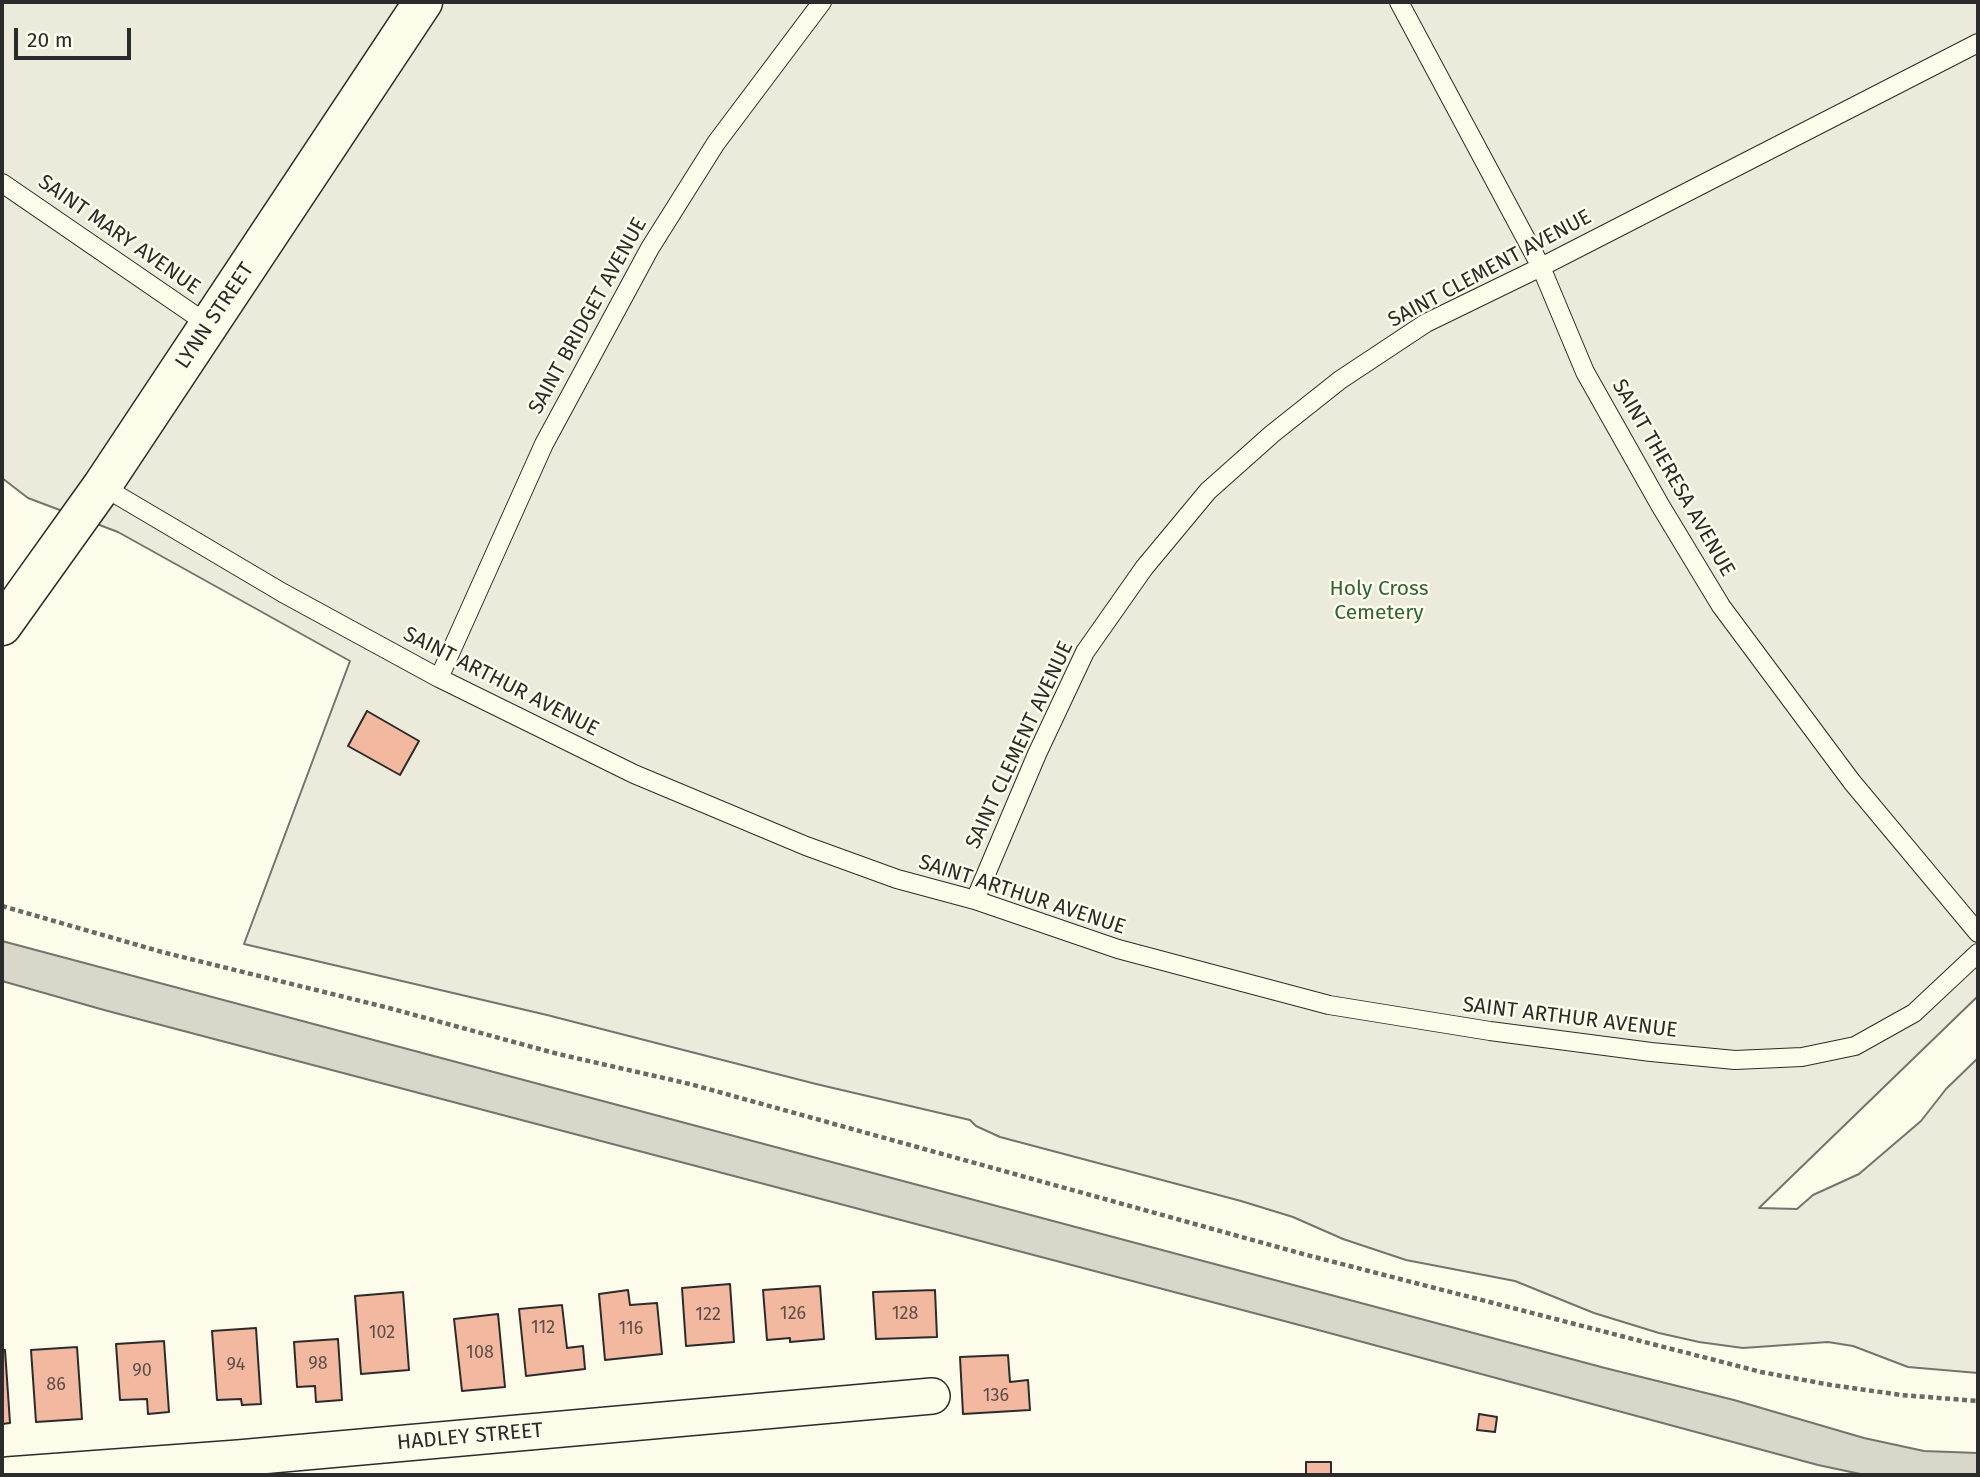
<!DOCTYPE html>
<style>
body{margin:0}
#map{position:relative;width:1980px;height:1477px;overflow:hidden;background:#fdfbea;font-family:"Fira Sans",sans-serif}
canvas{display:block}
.frame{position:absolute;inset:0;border:4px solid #2b2b2b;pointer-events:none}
.scale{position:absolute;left:14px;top:28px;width:117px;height:32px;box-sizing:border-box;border:4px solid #2b2b2b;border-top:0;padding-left:9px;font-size:21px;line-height:24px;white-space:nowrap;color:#2b2b2b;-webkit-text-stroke:5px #fdfbea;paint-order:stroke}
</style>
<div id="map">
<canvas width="1980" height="1477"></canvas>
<div class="frame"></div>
<div class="scale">20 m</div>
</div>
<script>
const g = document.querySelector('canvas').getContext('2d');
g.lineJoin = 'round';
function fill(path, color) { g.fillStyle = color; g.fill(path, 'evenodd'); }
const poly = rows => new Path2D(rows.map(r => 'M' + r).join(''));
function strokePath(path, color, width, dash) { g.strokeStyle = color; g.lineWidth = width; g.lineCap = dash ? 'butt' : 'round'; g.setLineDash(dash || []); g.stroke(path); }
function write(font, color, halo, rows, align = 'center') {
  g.font = font + ' "Fira Sans",sans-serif'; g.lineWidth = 5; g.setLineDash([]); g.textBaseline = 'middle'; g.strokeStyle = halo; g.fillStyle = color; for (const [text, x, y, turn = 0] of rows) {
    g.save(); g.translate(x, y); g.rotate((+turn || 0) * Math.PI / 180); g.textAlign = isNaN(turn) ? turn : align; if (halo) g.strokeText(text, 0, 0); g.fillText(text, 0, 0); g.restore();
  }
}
const green = poly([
 [2,2,1978,2,1978,996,1759,1208,1797,1209,1813,1195,1859,1174,1921,1121,1946,1089,1978,1058,1978,1373,1908,1367,1853,1346,1828,1342,1743,1348,1699,1342,1659,1333,1594,1313,1515,1281,1406,1260,1343,1239,1293,1217,1241,1201,1000,1137,976,1126,970,1120,816,1084,547,1015,244,944,350,661,118,532,28,498,2,478,2,2]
]);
fill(green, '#ecebdb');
strokePath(green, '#74746e', 2);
const water = poly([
 [2,941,1605,1368,1734,1400,1864,1438,1924,1451,1978,1453,1978,1475,1865,1475,1818,1465,1322,1331,104,1010,2,981,2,941]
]);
fill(water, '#d8d7c9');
strokePath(water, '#74746e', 2);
const building = poly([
 [367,711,419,741,400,775,348,746,367,711],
 [730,1284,734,1342,686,1346,682,1288,730,1284],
 [820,1286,824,1339,790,1342,790,1338,767,1340,763,1290,820,1286],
 [628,1290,630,1305,657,1303,662,1354,605,1360,599,1294,628,1290],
 [935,1290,937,1337,876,1339,873,1292,935,1290],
 [403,1292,409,1370,361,1374,355,1296,403,1292],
 [562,1305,567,1348,583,1346,585,1369,526,1376,519,1309,562,1305],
 [498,1314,505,1387,462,1391,454,1319,498,1314],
 [256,1328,261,1404,242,1405,241,1399,217,1400,212,1331,256,1328],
 [338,1339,342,1400,316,1402,315,1386,297,1387,294,1342,338,1339],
 [164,1341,169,1412,148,1414,147,1399,120,1400,116,1344,164,1341],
 [77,1347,82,1419,36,1422,31,1350,77,1347],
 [2,1350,5,1350,10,1423,2,1424,2,1350],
 [1008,1355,1010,1382,1028,1380,1030,1410,963,1414,960,1357,1008,1355],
 [1479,1414,1497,1417,1495,1432,1477,1430,1479,1414],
 [1306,1462,1331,1462,1331,1475,1306,1475,1306,1462]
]);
fill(building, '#f2b8a0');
strokePath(building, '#2b2b2b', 2);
const service = poly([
 [1399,2,1541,267,1585,372,1660,505,1721,606,1852,782,1978,933],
 [2,183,209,325],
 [102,486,283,593,439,678,634,774,806,846,897,879,975,900,1118,949,1329,1005,1490,1031,1651,1052,1735,1060,1802,1057,1855,1046,1914,1013,1978,953],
 [439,678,544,444,650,248,716,143,822,2],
 [975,900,1037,754,1085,652,1144,568,1208,491,1272,434,1340,380,1426,323,1541,267,1978,43]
]);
const minor = poly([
 [7,1475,238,1458,932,1396]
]);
const secondary = poly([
 [2,626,102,486,423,2]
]);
strokePath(service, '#2b2b2b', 20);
strokePath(minor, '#2b2b2b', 38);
strokePath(secondary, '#2b2b2b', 41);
strokePath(poly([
 [2,906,162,952,389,1008,558,1054,690,1084,1303,1254,1761,1372,1831,1385,1901,1395,1978,1401]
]), '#6a6964', 4.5, [5, 3.5]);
strokePath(service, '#fdfbea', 18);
strokePath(minor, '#fdfbea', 35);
strokePath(secondary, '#fdfbea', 38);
write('18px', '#5d4e48', null, [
 ["126",793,1314],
 ["128",905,1314],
 ["122",708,1315],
 ["112",543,1328],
 ["116",631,1329],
 ["102",382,1333],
 ["108",480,1353],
 ["98",318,1364],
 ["94",236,1365],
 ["90",142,1371],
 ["86",56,1385],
 ["136",996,1396]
]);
write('21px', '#2b2b2b', '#fdfbea', [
 ["SAINT MARY AVENUE",119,235,35],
 ["SAINT CLEMENT AVENUE",1490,269,-28],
 ["LYNN STREET",215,316,-56],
 ["SAINT BRIDGET AVENUE",588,316,-61],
 ["SAINT THERESA AVENUE",1673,478,60],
 ["SAINT ARTHUR AVENUE",501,682,27],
 ["SAINT CLEMENT AVENUE",1020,745,-65],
 ["SAINT ARTHUR AVENUE",1022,895,18],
 ["SAINT ARTHUR AVENUE",1570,1018,7],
 ["HADLEY STREET",470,1437,-5]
]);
write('21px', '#34623c', '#fdfbea', [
 ["Holy Cross",1379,589],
 ["Cemetery",1379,613]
]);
</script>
